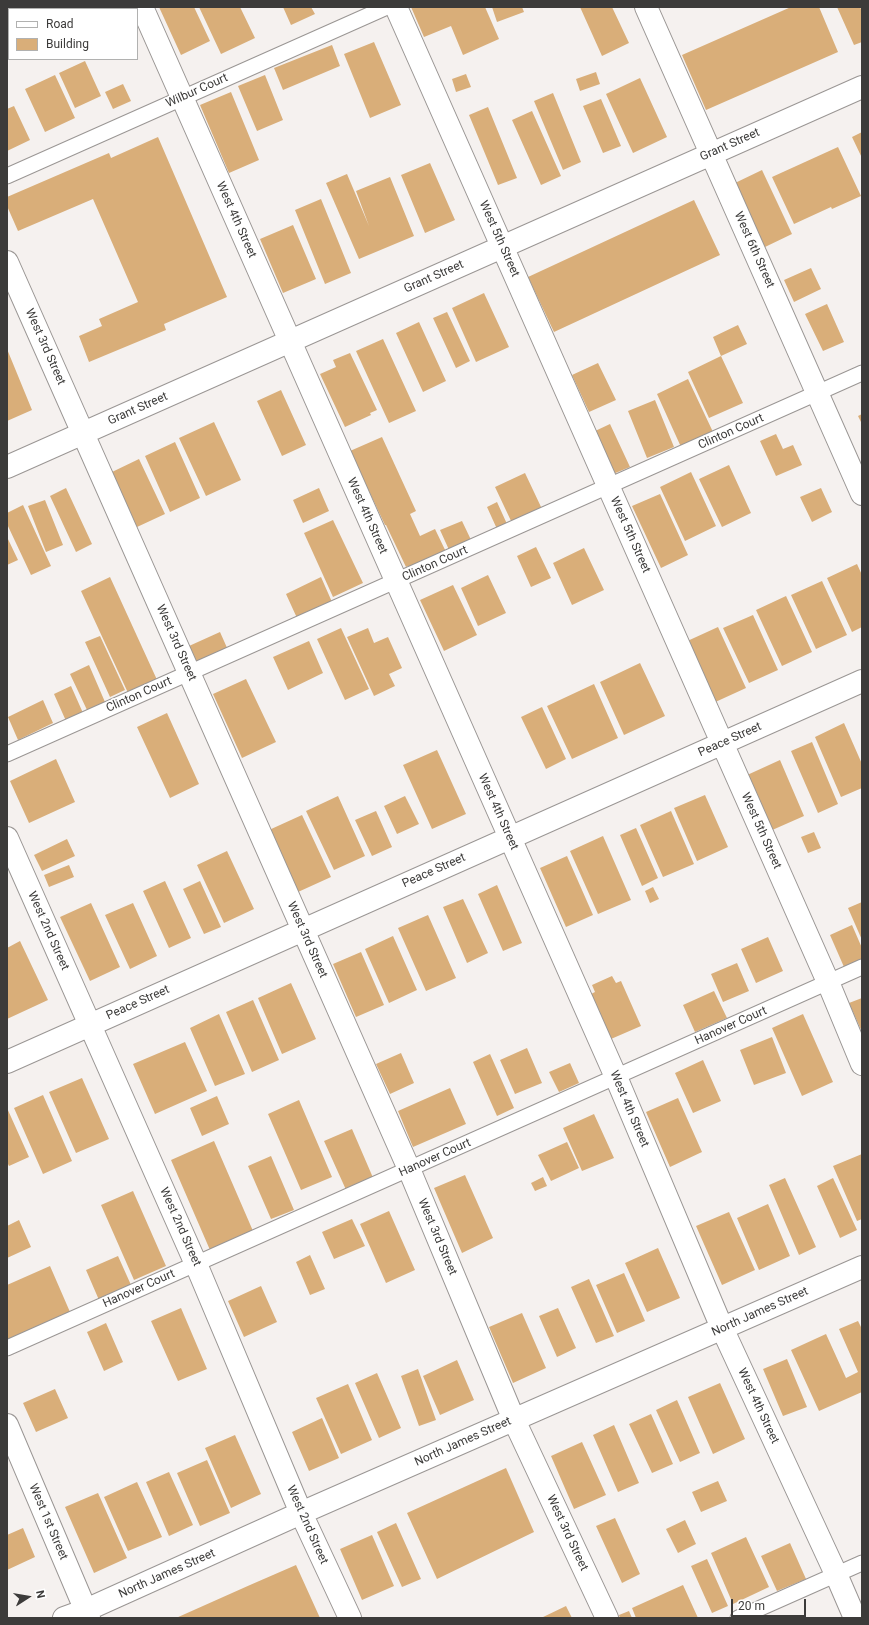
<!DOCTYPE html>
<style>
body{margin:0}
#map{position:relative;width:869px;height:1625px;overflow:hidden;background:#f5f1ef;font-family:Roboto,sans-serif}
canvas{display:block}
.frame{position:absolute;inset:0;border:8px solid #3c3b3a;pointer-events:none}
.legend{position:absolute;left:8px;top:8px;width:130px;height:52px;box-sizing:border-box;background:#fff;border:1px solid #b1b1b0;margin:0;padding:5px 7px;list-style:none;font-size:12px;color:#3c3b3a}
.legend li{display:flex;align-items:center;gap:8px;height:20px}
.legend b{width:20px;border:1px solid #b1b1b0}
.north{position:absolute;left:8px;top:1577px;width:40px;height:40px;-webkit-text-stroke:3px #fff;paint-order:stroke;rotate:78deg;font-size:11px;font-weight:700;line-height:16px;text-align:center;color:#3c3b3a}
.north::after{content:'';display:block;margin:auto;width:14px;height:18px;background:#3c3b3a;clip-path:polygon(50% 0,100% 100%,50% 72%,0 100%)}
.scale{position:absolute;left:731px;top:1599px;width:75px;height:18px;box-sizing:border-box;border:2px solid #3c3b3a;border-top:0;padding-left:5px;font-size:12px;line-height:14px;white-space:nowrap;color:#3c3b3a;-webkit-text-stroke:3px #fff;paint-order:stroke}
</style>
<div id="map">
<canvas width="869" height="1625"></canvas>
<div class="frame"></div>
<ul class="legend">
<li><b style="height:5px;background:#fff"></b>Road</li>
<li><b style="height:11px;background:#d9ae79"></b>Building</li>
</ul>
<div class="north">N</div>
<div class="scale">20 m</div>
</div>
<script>
const g = document.querySelector('canvas').getContext('2d');
g.lineJoin = 'round';
function fill(path, color) { g.fillStyle = color; g.fill(path, 'evenodd'); }
const poly = rows => new Path2D(rows.map(r => 'M' + r).join(''));
function strokePath(path, color, width, dash) { g.strokeStyle = color; g.lineWidth = width; g.lineCap = dash ? 'butt' : 'round'; g.setLineDash(dash || []); g.stroke(path); }
function write(font, color, halo, rows, align = 'center') {
  g.font = font + ' Roboto,sans-serif'; g.lineWidth = 3; g.setLineDash([]); g.textBaseline = 'middle'; g.strokeStyle = halo; g.fillStyle = color; for (const [text, x, y, turn = 0] of rows) {
    g.save(); g.translate(x, y); g.rotate((+turn || 0) * Math.PI / 180); g.textAlign = isNaN(turn) ? turn : align; if (halo) g.strokeText(text, 0, 0); g.fillText(text, 0, 0); g.restore();
  }
}
fill(poly([
 [159,7,194,7,210,41,181,55],
 [199,7,240,7,255,38,221,54],
 [283,7,311,7,315,14,291,25],
 [411,7,485,7,499,39,463,55,451,26,424,37],
 [492,7,522,7,524,12,497,22],
 [580,7,612,7,629,43,602,56],
 [791,7,819,7,838,52,706,110,682,55],
 [837,7,860,7,862,11,862,42,854,45],
 [374,42,401,105,370,118,344,54],
 [332,45,340,66,283,90,274,68],
 [85,61,101,96,75,108,59,73],
 [596,72,600,84,580,91,576,79],
 [466,74,471,87,456,92,452,79],
 [55,75,75,118,45,132,25,89],
 [265,75,283,120,257,131,238,86],
 [640,78,667,137,633,153,606,94],
 [123,84,131,101,113,109,105,92],
 [231,92,259,160,229,173,200,105],
 [553,93,581,162,563,170,534,101],
 [601,99,621,146,603,153,583,106],
 [14,106,30,140,7,151,7,109],
 [488,107,517,178,498,185,469,115],
 [532,111,561,176,541,185,512,120],
 [862,132,862,158,852,137],
 [158,137,227,297,164,324,166,330,89,362,79,336,102,326,99,319,138,302,93,199,18,231,7,206,7,197,109,153,111,158],
 [838,147,861,196,832,209,831,207,794,224,772,177],
 [430,163,455,220,425,233,401,175],
 [762,170,792,234,765,247,735,183],
 [347,174,369,226,356,191,390,177,414,236,359,259,326,183],
 [321,199,351,273,325,284,295,210],
 [694,200,720,255,554,332,528,277],
 [293,225,316,279,283,293,260,239],
 [811,268,821,289,794,302,784,280],
 [484,293,509,347,476,362,452,308],
 [827,304,844,342,823,351,805,314],
 [447,312,470,361,456,368,433,318],
 [419,322,446,381,423,392,396,333],
 [738,325,747,344,721,356,713,337],
 [383,339,416,411,389,423,356,351],
 [7,349,32,410,7,421],
 [350,353,377,410,370,413,371,415,345,427,320,374,336,367,333,360],
 [721,356,743,403,709,418,688,372],
 [598,363,616,400,589,412,572,375],
 [688,379,713,432,681,447,657,394],
 [281,390,306,445,282,456,257,401],
 [655,400,674,447,647,458,628,411],
 [862,414,862,424,858,416],
 [214,422,241,480,206,496,179,438],
 [610,424,630,467,613,474,593,432],
 [776,434,783,449,793,445,802,465,776,476,760,441],
 [382,437,416,511,410,514,420,536,435,529,447,554,410,571,408,566,406,567,386,525,385,525,350,451],
 [175,442,200,498,170,512,145,456],
 [139,459,165,514,137,527,112,472],
 [729,465,751,513,722,527,699,479],
 [691,472,716,526,685,541,660,487],
 [525,473,542,509,512,523,495,487],
 [66,488,92,544,76,552,50,496],
 [319,488,329,511,303,523,293,500],
 [821,488,832,512,812,522,800,497],
 [660,494,688,555,661,568,632,506],
 [45,500,63,545,46,552,28,506],
 [497,502,507,524,497,529,487,507],
 [23,505,51,566,31,575,7,524,7,513],
 [333,520,363,583,333,597,304,533],
 [462,521,472,542,450,552,440,530],
 [7,537,18,560,7,565],
 [536,547,551,578,531,587,517,556],
 [584,548,604,590,572,605,553,563],
 [857,564,862,575,862,627,852,632,827,578],
 [488,575,506,613,478,626,461,588],
 [110,577,158,682,129,695,81,591],
 [321,577,332,602,297,618,286,594],
 [822,581,847,635,816,649,791,595],
 [453,585,477,635,444,651,420,600],
 [786,596,812,652,782,666,756,610],
 [753,615,778,670,749,683,723,628],
 [718,627,746,688,711,704,683,643],
 [341,628,369,689,345,700,317,639],
 [368,628,374,643,388,637,402,668,389,674,395,686,374,696,347,637],
 [220,632,228,650,197,664,189,646],
 [100,636,125,690,110,697,85,642],
 [309,641,323,673,288,690,273,657],
 [640,663,665,716,624,735,600,682],
 [89,665,105,702,87,710,70,674],
 [246,679,276,742,242,758,213,694],
 [594,684,618,738,572,759,547,706],
 [71,686,83,713,66,721,54,694],
 [43,700,53,723,18,740,8,717],
 [542,707,566,759,546,769,521,717],
 [167,713,199,784,170,798,137,727],
 [844,723,862,764,862,788,841,797,815,737],
 [812,742,838,804,818,813,791,751],
 [437,750,466,814,432,829,403,765],
 [56,759,75,802,29,823,10,781],
 [780,760,804,816,770,831,745,776],
 [705,795,728,847,697,861,674,808],
 [338,796,365,856,334,870,306,811],
 [405,796,419,824,397,834,384,806],
 [376,811,392,847,372,856,355,820],
 [671,811,694,864,663,877,640,825],
 [302,815,331,877,298,892,269,830],
 [636,828,658,878,642,886,620,835],
 [814,832,821,848,808,853,801,837],
 [603,836,631,900,598,914,570,851],
 [67,839,75,856,42,871,34,855],
 [227,851,254,909,224,923,197,865],
 [567,856,593,915,566,927,540,868],
 [69,865,74,877,49,887,44,875],
 [165,881,191,938,169,948,143,891],
 [200,881,221,927,204,934,183,889],
 [497,885,522,943,503,951,478,894],
 [653,887,659,899,650,903,645,891],
 [463,899,488,953,467,963,443,907],
 [862,902,862,940,848,908],
 [91,903,120,967,90,981,60,917],
 [133,903,157,956,130,969,105,915],
 [428,915,456,978,426,991,398,928],
 [852,925,862,948,862,959,844,967,830,935],
 [393,936,417,990,389,1003,365,949],
 [768,937,783,971,756,983,741,949],
 [20,941,48,1000,7,1019,7,948],
 [361,952,384,1005,356,1017,333,964],
 [737,963,749,991,723,1002,711,974],
 [612,976,616,983,621,981,641,1026,611,1039,591,994,595,992,592,985],
 [291,983,316,1039,282,1054,258,998],
 [714,991,727,1018,695,1032,683,1005],
 [862,998,862,1032,849,1003],
 [253,1000,279,1060,252,1072,226,1012],
 [219,1014,245,1074,215,1086,190,1028],
 [803,1014,833,1082,802,1096,772,1028],
 [772,1037,786,1073,754,1085,740,1050],
 [185,1042,207,1091,155,1114,133,1064],
 [527,1048,542,1083,515,1094,500,1060],
 [401,1053,414,1083,390,1094,376,1064],
 [490,1054,514,1108,497,1116,473,1062],
 [703,1060,721,1101,693,1113,675,1073],
 [570,1063,579,1083,559,1092,549,1072],
 [82,1078,109,1139,76,1153,49,1092],
 [450,1088,466,1124,413,1147,398,1111],
 [43,1095,72,1161,43,1174,14,1108],
 [217,1096,229,1124,202,1136,190,1108],
 [678,1098,702,1152,670,1167,646,1112],
 [299,1100,332,1177,301,1190,268,1114],
 [7,1108,29,1157,9,1166,7,1162],
 [594,1114,614,1158,582,1171,563,1128],
 [352,1129,374,1180,347,1192,324,1141],
 [214,1141,253,1231,210,1250,171,1160],
 [567,1142,579,1168,551,1181,538,1155],
 [862,1154,862,1219,857,1221,833,1166],
 [271,1156,294,1210,271,1219,248,1166],
 [465,1175,493,1238,462,1253,434,1188],
 [543,1177,547,1186,535,1191,531,1183],
 [785,1178,816,1247,799,1255,769,1185],
 [833,1178,857,1230,840,1238,817,1186],
 [133,1191,166,1266,134,1280,101,1205],
 [768,1204,790,1256,759,1270,737,1218],
 [389,1211,415,1270,386,1283,360,1224],
 [729,1212,755,1270,722,1285,696,1226],
 [352,1219,365,1246,334,1259,322,1232],
 [19,1220,31,1247,7,1258,7,1226],
 [658,1248,680,1298,647,1312,625,1263],
 [310,1255,325,1289,310,1295,296,1262],
 [118,1256,131,1285,99,1300,86,1270],
 [50,1266,70,1312,7,1343,7,1285],
 [624,1273,645,1321,617,1333,596,1285],
 [589,1279,614,1336,596,1343,571,1287],
 [261,1286,277,1322,244,1337,228,1301],
 [181,1308,207,1369,178,1381,151,1321],
 [558,1308,576,1348,557,1357,539,1316],
 [522,1313,546,1368,513,1383,489,1327],
 [858,1321,862,1329,862,1392,819,1411,791,1350,826,1334,846,1378,858,1372,839,1329],
 [106,1323,123,1362,104,1371,87,1332],
 [787,1359,807,1407,783,1416,763,1369],
 [457,1360,474,1400,440,1415,423,1376],
 [418,1369,436,1420,419,1426,401,1376],
 [377,1373,401,1428,379,1438,355,1383],
 [720,1383,745,1439,713,1454,688,1397],
 [348,1384,372,1440,341,1454,316,1398],
 [55,1389,68,1418,36,1432,23,1403],
 [677,1400,700,1453,680,1462,656,1410],
 [651,1414,673,1464,652,1473,629,1424],
 [322,1418,339,1458,309,1471,292,1432],
 [614,1425,639,1483,618,1492,593,1435],
 [235,1435,261,1494,231,1508,205,1448],
 [582,1442,606,1495,574,1509,551,1456],
 [207,1460,230,1513,200,1526,177,1473],
 [506,1468,534,1532,437,1579,407,1513],
 [169,1472,193,1525,169,1536,146,1482],
 [718,1481,727,1501,701,1512,692,1492],
 [137,1482,162,1537,128,1551,104,1497],
 [98,1493,127,1558,94,1573,65,1507],
 [615,1518,640,1574,622,1583,596,1526],
 [685,1520,696,1544,678,1553,666,1529],
 [396,1523,421,1579,402,1587,377,1532],
 [23,1528,35,1557,7,1570,7,1535],
 [372,1535,394,1586,362,1600,340,1549],
 [746,1537,769,1587,733,1604,711,1553],
 [790,1543,806,1579,777,1591,761,1556],
 [707,1559,728,1606,712,1613,691,1566],
 [296,1565,320,1618,176,1618,250,1585],
 [683,1585,698,1618,636,1618,632,1608],
 [566,1606,572,1618,541,1618],
 [629,1611,632,1618,620,1618,619,1615]
]), '#d9ae79');
const service = poly([
 [7,176,387,7],
 [7,754,862,373],
 [7,1348,862,967],
 [738,1618,862,1563]
]);
const minor = poly([
 [142,7,616,1077,722,1328,836,1574,855,1618],
 [396,7,828,982,862,1064],
 [646,7,862,494],
 [7,262,409,1169,514,1420,607,1618],
 [7,467,862,87],
 [7,838,196,1264,301,1513,350,1618],
 [7,1062,862,681],
 [7,1425,89,1618],
 [64,1618,86,1610,301,1513,862,1267]
]);
strokePath(service, '#9a9694', 17);
strokePath(minor, '#9a9694', 24);
strokePath(service, '#fff', 15);
strokePath(minor, '#fff', 22);
write('12px', '#3c3b3a', '#fff', [
 ["Wilbur Court",197,91,-24],
 ["Grant Street",730,145,-24],
 ["West 4th Street",236,220,66],
 ["West 5th Street",499,239,66],
 ["West 6th Street",754,250,66],
 ["Grant Street",434,277,-24],
 ["West 3rd Street",45,347,66],
 ["Grant Street",138,409,-24],
 ["Clinton Court",731,432,-24],
 ["West 4th Street",367,516,66],
 ["West 5th Street",630,535,66],
 ["Clinton Court",435,564,-24],
 ["West 3rd Street",176,643,66],
 ["Clinton Court",139,695,-24],
 ["Peace Street",730,740,-24],
 ["West 4th Street",498,812,66],
 ["West 5th Street",761,831,66],
 ["Peace Street",434,871,-24],
 ["West 2nd Street",48,931,66],
 ["West 3rd Street",307,940,66],
 ["Peace Street",138,1003,-24],
 ["Hanover Court",731,1026,-24],
 ["West 4th Street",629,1109,67],
 ["Hanover Court",435,1158,-24],
 ["West 2nd Street",180,1227,66],
 ["West 3rd Street",437,1237,67],
 ["Hanover Court",139,1289,-24],
 ["North James Street",760,1312,-24],
 ["West 4th Street",758,1406,65],
 ["North James Street",463,1442,-24],
 ["West 1st Street",48,1522,67],
 ["West 2nd Street",307,1525,66],
 ["West 3rd Street",567,1533,65],
 ["North James Street",167,1574,-24]
]);
</script>
